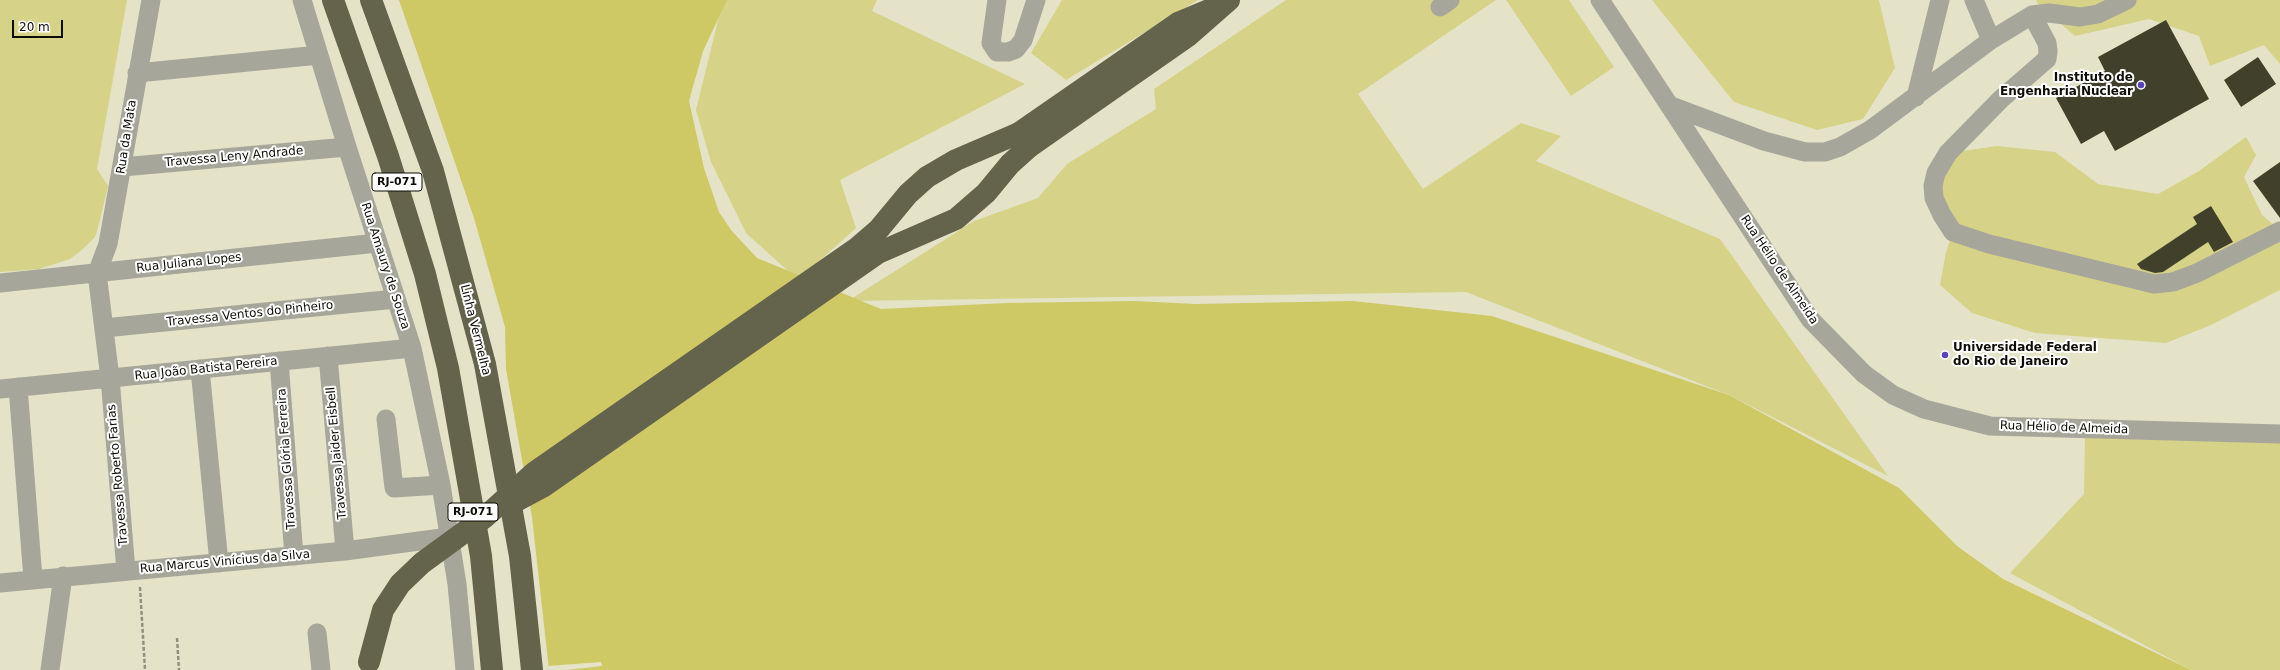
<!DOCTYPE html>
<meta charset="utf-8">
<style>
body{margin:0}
#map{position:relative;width:2280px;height:670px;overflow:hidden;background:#e4e3c8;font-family:"DejaVu Sans",sans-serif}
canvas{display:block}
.scale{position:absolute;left:12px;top:20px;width:51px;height:18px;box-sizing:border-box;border:2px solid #0d0c05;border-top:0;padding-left:5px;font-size:12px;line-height:14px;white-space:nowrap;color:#0d0c05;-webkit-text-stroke:3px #fff;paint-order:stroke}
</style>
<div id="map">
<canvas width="2280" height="670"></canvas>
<div class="scale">20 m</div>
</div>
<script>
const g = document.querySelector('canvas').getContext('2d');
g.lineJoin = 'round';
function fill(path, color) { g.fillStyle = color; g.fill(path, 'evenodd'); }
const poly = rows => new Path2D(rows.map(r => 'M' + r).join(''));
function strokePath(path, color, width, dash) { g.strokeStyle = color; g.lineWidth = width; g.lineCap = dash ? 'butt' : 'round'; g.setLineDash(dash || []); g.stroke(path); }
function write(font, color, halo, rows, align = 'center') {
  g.font = font + ' "DejaVu Sans",sans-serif'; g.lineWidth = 4; g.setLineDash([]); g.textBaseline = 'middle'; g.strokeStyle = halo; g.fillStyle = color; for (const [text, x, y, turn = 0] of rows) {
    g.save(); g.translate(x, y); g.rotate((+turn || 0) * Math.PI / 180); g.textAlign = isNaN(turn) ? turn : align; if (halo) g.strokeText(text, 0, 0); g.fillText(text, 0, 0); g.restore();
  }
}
fill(poly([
 [0,0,127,0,97,169,108,186,99,224,95,237,83,249,70,259,39,269,0,272],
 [723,0,877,0,872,11,1025,84,840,180,856,228,798,280,746,233,711,162,696,110],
 [1062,0,1198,0,1066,80,1031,53],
 [1286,0,1496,0,1358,94,1423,189,1521,123,1561,136,1536,161,1720,239,1888,476,1729,395,1466,292,848,301,974,221,1038,198,1067,164,1156,109,1154,89],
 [1506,0,1569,0,1614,67,1571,96],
 [1652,0,1879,0,1895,68,1863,119,1817,130,1734,102],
 [2036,0,2280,0,2280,64,2264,45,2210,66,2199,36,2149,19,2075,36,2038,4],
 [2246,137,2256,155,2244,177,2262,215,2280,230,2280,290,2211,325,2166,343,2035,333,1972,313,1940,285,1946,252,1953,232,1936,173,1948,153,1997,146,2055,152,2098,184,2158,194,2199,171],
 [2085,437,2280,441,2280,670,2191,670,2010,573,2084,494]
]), '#d6d287');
fill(poly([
 [399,0,727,0,703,51,689,101,704,168,719,212,731,230,757,258,881,309,1007,303,1135,301,1195,304,1353,301,1492,316,1729,395,1899,488,1957,546,2003,579,2191,670,549,670,532,517,506,369,505,327,474,218]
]), '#cec865');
fill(poly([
 [601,662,602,666,567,670,549,670,548,666]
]), '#e4e3c8');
fill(poly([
 [2166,20,2209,99,2115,151,2104,131,2081,144,2056,98,2105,71,2098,57],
 [2258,57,2276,84,2241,107,2224,80],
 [2280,162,2280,218,2253,181],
 [2211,206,2233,242,2214,252,2208,242,2163,272,2155,273,2141,269,2137,264,2197,224,2193,217]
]), '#41402a');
strokePath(poly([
 [140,587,145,670],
 [177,638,179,670]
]), '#91907d', 2.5, [4, 2]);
strokePath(poly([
 [302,0,347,147,412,348,441,485,457,584,465,670],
 [997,0,991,43,997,52,1008,52,1016,49,1023,40,1036,0],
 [1600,0,1810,319,1864,374,1893,395,1924,409,1990,426,2280,434],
 [1974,0,1991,40],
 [1440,7,1450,0],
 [2032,15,2047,43,2048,51,2047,59,2001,99,1948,153,1936,173,1933,186,1934,198,1942,215,1953,232,1989,244,2154,284,2173,282,2197,273,2280,231],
 [137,73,319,55],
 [1916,97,1940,0],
 [1671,106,1764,141,1805,152,1825,152,1840,147,1870,130,1991,40,2032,15,2049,13,2080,17,2098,14,2127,0],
 [122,167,347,147],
 [0,283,377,243],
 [104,328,396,299],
 [328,356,345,551],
 [279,361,294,556],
 [200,369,219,563],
 [18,387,33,579],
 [0,389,412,348],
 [386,419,394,488,441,485],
 [126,571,110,378,97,273,108,244,151,0],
 [0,583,345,551,449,537],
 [317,633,321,670],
 [50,670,63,576]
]), '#a6a69b', 19);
strokePath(poly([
 [333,0,388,156,425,274,448,368,481,556,492,670],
 [371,0,433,171,485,364,520,556,532,670],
 [1019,133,1178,23,1209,10],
 [1029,147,1188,36,1229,0]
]), '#64634c', 22);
strokePath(poly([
 [516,501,544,486,878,253,956,219,986,193,1010,164,1029,147],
 [369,662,383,610,400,584,422,563,485,517,535,472,857,248,879,229,908,194,927,177,956,160,1019,133]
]), '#64634c', 22);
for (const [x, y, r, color] of [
 [2141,85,4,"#5843bb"],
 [1945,355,4,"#5843bb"]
]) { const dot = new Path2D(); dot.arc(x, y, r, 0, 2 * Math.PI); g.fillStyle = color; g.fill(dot); strokePath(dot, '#fff', 1.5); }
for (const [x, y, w] of [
 [397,182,50],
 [473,512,50]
]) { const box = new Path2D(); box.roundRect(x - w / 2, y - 9, w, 18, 3); g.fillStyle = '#fff'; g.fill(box); strokePath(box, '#0d0c05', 1); }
write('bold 11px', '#0d0c05', null, [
 ["RJ-071",397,182],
 ["RJ-071",473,512]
]);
write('bold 12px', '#0d0c05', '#fff', [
 ["Instituto de",2133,78],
 ["Engenharia Nuclear",2133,92],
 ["Universidade Federal",1953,348,"left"],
 ["do Rio de Janeiro",1953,362,"left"]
], 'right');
write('12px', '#0d0c05', '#fff', [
 ["Rua da Mata",127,137,-81],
 ["Travessa Leny Andrade",234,157,-5],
 ["Rua Juliana Lopes",189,263,-6],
 ["Rua Amaury de Souza",385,266,72],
 ["Rua Hélio de Almeida",1779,270,56],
 ["Travessa Ventos do Pinheiro",250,314,-6],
 ["Linha Vermelha",475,330,76],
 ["Rua João Batista Pereira",206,369,-6],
 ["Rua Hélio de Almeida",2064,428,2],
 ["Travessa Jaider Eisbell",337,453,-95],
 ["Travessa Glória Ferreira",287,459,-94],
 ["Travessa Roberto Farias",118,475,-95],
 ["Rua Marcus Vinícius da Silva",225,562,-5]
]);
</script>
